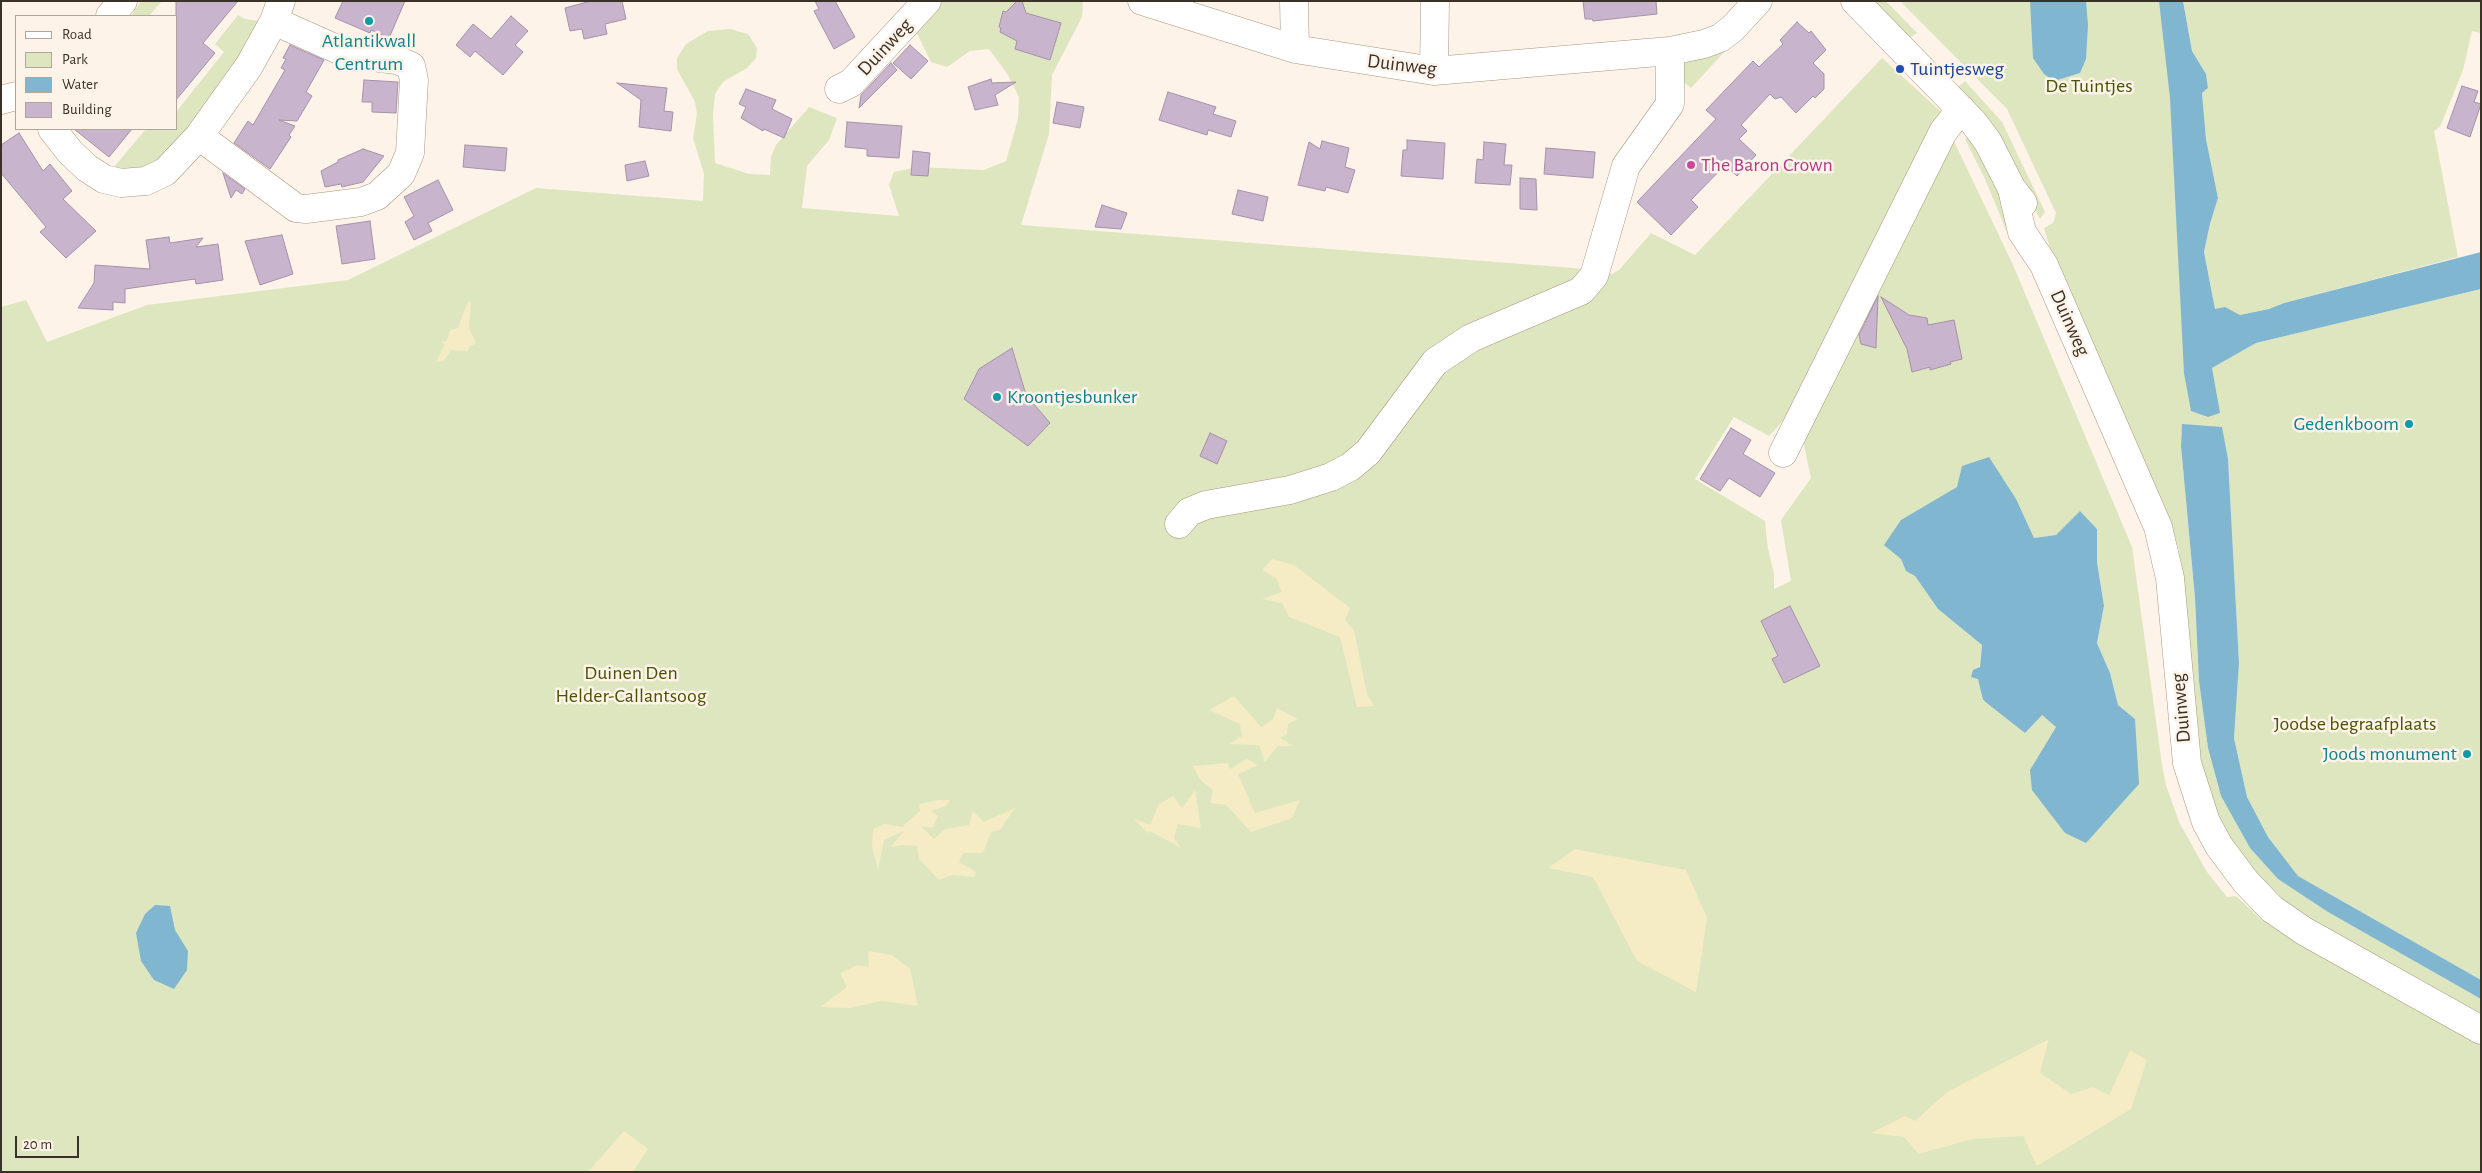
<!DOCTYPE html>
<style>
body{margin:0}
#map{position:relative;width:2482px;height:1173px;overflow:hidden;background:#fdf3e9;font-family:"Alegreya Sans",sans-serif}
canvas{display:block}
.frame{position:absolute;inset:0;border:2px solid #3a3127;pointer-events:none}
.legend{position:absolute;left:15px;top:15px;width:162px;height:115px;box-sizing:border-box;background:#fdf3e9;border:1px solid #afa59b;margin:0;padding:6px 9px;list-style:none;font-size:15px;color:#3a3127}
.legend li{display:flex;align-items:center;gap:10px;height:25px}
.legend b{width:25px;border:1px solid #afa59b}
.scale{position:absolute;left:15px;top:1136px;width:64px;height:22px;box-sizing:border-box;border:2px solid #3a3127;border-top:0;padding-left:6px;font-size:15px;line-height:18px;white-space:nowrap;color:#3a3127;-webkit-text-stroke:4px #fdf3e9;paint-order:stroke}
</style>
<div id="map">
<canvas width="2482" height="1173"></canvas>
<div class="frame"></div>
<ul class="legend">
<li><b style="height:6px;background:#fff"></b>Road</li>
<li><b style="height:14px;background:#dde6be"></b>Park</li>
<li><b style="height:14px;background:#81b6d0"></b>Water</li>
<li><b style="height:14px;background:#c9b4ce"></b>Building</li>
</ul>
<div class="scale">20 m</div>
</div>
<script>
const g = document.querySelector('canvas').getContext('2d');
g.lineJoin = 'round';
function fill(path, color) { g.fillStyle = color; g.fill(path, 'evenodd'); }
const poly = rows => new Path2D(rows.map(r => 'M' + r).join(''));
function strokePath(path, color, width, dash) { g.strokeStyle = color; g.lineWidth = width; g.lineCap = dash ? 'butt' : 'round'; g.setLineDash(dash || []); g.stroke(path); }
function write(font, color, halo, rows, align = 'center') {
  g.font = font + ' "Alegreya Sans",sans-serif'; g.lineWidth = 5; g.setLineDash([]); g.textBaseline = 'middle'; g.strokeStyle = halo; g.fillStyle = color; for (const [text, x, y, turn = 0] of rows) {
    g.save(); g.translate(x, y); g.rotate((+turn || 0) * Math.PI / 180); g.textAlign = isNaN(turn) ? turn : align; if (halo) g.strokeText(text, 0, 0); g.fillText(text, 0, 0); g.restore();
  }
}
fill(poly([
 [141,1,162,1,149,16,131,16],
 [935,1,1083,1,1082,17,1052,75,1049,134,1021,225,1586,269,1612,274,1619,270,1651,233,1695,255,1882,58,1948,118,1787,416,1769,436,1734,417,1695,479,1765,521,1768,549,1774,574,1774,589,1791,581,1781,520,1811,478,1802,436,1951,135,2013,265,2132,547,2162,765,2166,785,2179,822,2207,872,2227,897,2236,896,2262,920,2301,944,2481,1042,2481,1172,1,1172,1,307,26,300,47,342,147,305,348,280,536,188,703,201,704,174,693,138,697,114,695,102,677,69,677,58,686,44,708,31,730,29,748,34,757,48,756,58,747,68,723,82,715,94,713,115,715,163,749,174,770,175,771,157,776,145,809,107,837,118,829,140,807,166,802,208,899,216,889,185,894,172,917,167,984,170,1006,161,1018,119,1019,97,1008,75,989,49,970,51,947,67,931,62,912,23],
 [1957,487,2015,499,2034,538,2056,535,2080,511,2097,529,2097,562,2104,606,2097,643,2110,673,2118,705,2135,719,2030,770,2056,727,2042,715,1983,701,1978,679,1982,645,1938,609,1915,576,1906,570,1901,559,1932,504],
 [1871,1,1886,1,1917,33,1908,39],
 [1900,1,2165,1,2212,368,2256,343,2481,289,2481,980,2298,876,2268,837,2247,797,2234,738,2239,663,2228,459,2182,426,2181,446,2195,598,2199,681,2208,748,2221,796,2250,848,2278,879,2328,912,2481,999,2481,1016,2319,926,2286,904,2254,875,2230,842,2211,805,2194,735,2179,549,2164,504,2129,437,2049,245,2044,228,2053,223,2056,213,2007,109],
 [2183,1,2481,1,2481,33,2472,31,2463,70,2440,127,2434,131,2458,257,2284,303,2269,309,2240,315,2225,308,2215,310,2204,252,2210,224,2218,198,2206,139,2202,93,2208,88,2206,74,2192,51],
 [238,15,245,19,260,21,217,95,152,168,108,174,146,129,176,129,176,112,224,52,215,44],
 [1727,49,1691,88,1681,80,1681,67,1686,59],
 [1965,81,2002,122,2045,212,2040,219,2004,149,1957,88],
 [1968,138,1986,162,2015,229,2007,232,1985,179,1965,139]
]), '#dde6be');
fill(poly([
 [468,301,471,303,469,328,476,343,469,347,468,351,451,350,444,361,436,362,445,344,440,342,447,341,450,330,458,328],
 [1272,559,1294,565,1350,608,1345,620,1354,630,1367,694,1374,706,1357,707,1340,637,1289,617,1282,603,1262,599,1282,592,1276,578,1262,570],
 [1234,696,1261,727,1273,719,1277,708,1298,719,1288,724,1287,734,1280,738,1293,746,1278,746,1265,762,1259,745,1229,744,1242,736,1240,724,1209,710],
 [1247,759,1258,765,1238,774,1255,813,1300,800,1292,818,1251,832,1226,805,1210,803,1213,790,1201,781,1193,766,1228,763,1230,769],
 [1195,790,1201,828,1178,824,1174,838,1181,848,1150,831,1148,833,1133,818,1150,825,1159,804,1173,796,1182,808],
 [939,800,950,800,946,806,931,811,938,816,933,828,921,826,934,839,945,829,969,825,973,811,984,822,1015,808,1000,830,991,832,983,853,963,853,959,862,976,872,975,877,952,875,939,880,919,859,917,846,902,845,890,847,904,831,884,840,878,870,872,847,873,829,884,824,902,827,920,811,919,804],
 [1575,849,1686,870,1707,918,1696,992,1637,961,1593,877,1548,868],
 [868,951,892,955,910,969,918,1006,881,1001,850,1008,820,1007,847,987,840,973,857,965,869,967],
 [2049,1039,2040,1073,2071,1094,2093,1087,2109,1095,2130,1050,2147,1060,2131,1109,2037,1166,2023,1136,1972,1139,1919,1154,1904,1137,1871,1133,1905,1116,1915,1121,1947,1092],
 [624,1131,648,1149,633,1172,588,1172]
]), '#f5ecc6');
fill(poly([
 [2030,1,2086,1,2088,25,2086,59,2080,73,2054,81,2044,74,2033,58],
 [2159,1,2183,1,2192,51,2206,74,2208,88,2202,93,2206,139,2218,198,2210,224,2204,252,2215,309,2225,307,2240,315,2269,309,2284,303,2481,252,2481,289,2256,343,2212,368,2220,413,2208,417,2191,411,2184,373,2170,98],
 [2182,424,2222,427,2228,459,2239,663,2234,738,2247,797,2268,837,2298,876,2481,980,2481,999,2328,912,2278,879,2250,848,2221,796,2208,748,2199,681,2195,598,2181,446],
 [1989,457,2016,499,2034,538,2056,535,2080,511,2097,529,2097,562,2104,606,2097,643,2110,673,2118,705,2135,719,2139,784,2086,843,2065,833,2032,790,2030,770,2056,727,2042,715,2025,733,1983,700,1978,679,1971,677,1973,670,1980,667,1982,645,1938,609,1915,576,1906,571,1901,559,1884,545,1901,520,1957,487,1962,466],
 [155,905,170,906,175,930,188,951,187,970,174,989,154,980,141,961,136,933,145,914]
]), '#81b6d0');
const building = poly([
 [176,1,238,1,203,43,215,53,176,100,176,1],
 [343,1,405,1,389,38,371,30,370,33,335,18,343,1],
 [591,1,622,1,626,19,605,24,607,34,584,39,582,29,570,31,565,8,591,1],
 [815,1,835,1,855,37,834,49,814,11,819,9,815,1],
 [1017,1,1022,1,1026,13,1061,23,1050,60,1015,49,1017,41,1000,32,1001,28,999,27,1003,11,1006,12,1017,1],
 [1583,1,1656,1,1657,14,1593,21,1592,19,1585,19,1583,1],
 [511,16,528,31,515,45,523,52,503,75,475,51,470,57,456,45,473,24,491,39,511,16],
 [1797,22,1809,33,1811,31,1826,50,1813,63,1824,74,1824,89,1815,98,1813,96,1796,113,1781,97,1775,99,1770,94,1741,125,1747,131,1739,139,1756,155,1737,176,1725,165,1691,200,1698,207,1671,235,1637,202,1716,119,1706,110,1753,61,1759,67,1783,44,1780,40,1797,22],
 [290,45,324,60,306,92,312,96,297,121,279,120,295,126,289,135,291,137,270,169,234,143,248,121,253,125,285,70,281,68,286,59,283,58,290,45],
 [910,45,928,61,911,79,893,63,910,45],
 [891,63,897,70,859,108,861,95,891,63],
 [991,79,992,83,1016,82,995,95,998,105,975,110,968,87,991,79],
 [364,80,398,82,396,113,372,112,372,102,362,102,364,80],
 [617,83,667,88,664,111,673,112,671,131,639,127,641,100,617,83],
 [2462,86,2478,91,2474,102,2481,104,2470,137,2447,128,2462,86],
 [746,89,776,100,772,109,792,119,784,138,764,129,763,131,741,118,746,107,739,104,746,89],
 [1168,92,1216,107,1213,114,1236,121,1231,137,1208,130,1207,135,1159,120,1168,92],
 [1057,102,1084,107,1080,128,1053,123,1057,102],
 [847,122,902,126,899,158,867,156,867,149,845,147,847,122],
 [74,129,132,129,109,157,74,129],
 [19,133,43,171,50,164,72,191,63,199,96,231,66,258,40,232,46,227,1,173,1,145,19,133],
 [1407,140,1445,143,1443,179,1401,176,1403,150,1407,150,1407,140],
 [1322,141,1349,148,1345,167,1355,170,1348,193,1326,187,1325,191,1298,185,1309,142,1320,149,1322,141],
 [1484,142,1506,144,1504,165,1512,165,1510,185,1475,183,1477,159,1483,160,1484,142],
 [465,145,507,148,505,171,463,167,465,145],
 [1546,148,1595,152,1593,178,1544,174,1546,148],
 [363,149,384,156,363,182,342,187,341,184,325,187,321,171,338,162,338,160,363,149],
 [913,151,930,153,928,176,911,175,913,151],
 [645,161,649,176,627,181,625,165,645,161],
 [223,173,245,189,242,194,236,190,231,198,223,173],
 [1520,178,1536,179,1537,210,1520,209,1520,178],
 [438,180,453,210,428,223,432,231,414,240,405,222,414,216,404,197,438,180],
 [1238,190,1268,197,1263,221,1232,214,1238,190],
 [1102,205,1127,213,1121,229,1095,227,1102,205],
 [370,221,375,259,342,264,336,226,370,221],
 [282,235,293,274,260,285,245,241,282,235],
 [169,237,170,243,203,238,196,247,218,244,223,280,196,284,195,279,125,289,125,303,113,302,113,310,78,308,94,283,95,265,150,269,146,240,169,237],
 [1878,296,1876,348,1861,344,1859,335,1878,296],
 [1881,297,1909,315,1927,318,1928,325,1954,320,1962,359,1950,362,1951,364,1930,370,1930,367,1912,372,1907,349,1881,297],
 [1012,348,1026,395,1050,423,1028,446,964,399,979,369,1012,348],
 [1731,428,1751,440,1743,454,1775,473,1760,497,1729,478,1720,491,1700,479,1731,428],
 [1210,433,1227,441,1217,464,1200,456,1210,433],
 [1790,606,1820,666,1784,683,1772,659,1778,656,1761,621,1790,606]
]);
fill(building, '#c9b4ce');
strokePath(building, '#a591aa', 1);
const minor = poly([
 [1142,1,1295,49,1434,71,1670,51,1704,44,1720,38,1732,29,1758,1],
 [1294,1,1295,49],
 [1855,1,1974,123,1988,142,2012,189,2023,203],
 [110,16,123,1],
 [1434,71,1435,1],
 [839,89,851,83,927,1],
 [1,100,16,96],
 [52,129,70,152,87,168,104,179,121,183,146,181,165,172,199,136,249,66,274,21,281,1],
 [199,136,296,208,306,209,361,202,377,196,401,174,410,153,414,80,411,66,397,60,348,54,274,21],
 [2012,189,2022,232,2044,265,2158,527,2170,578,2187,763,2206,822,2219,846,2246,882,2272,909,2304,931,2481,1030],
 [1783,453,1943,132,1961,109],
 [1179,524,1189,512,1206,505,1290,490,1331,477,1350,467,1368,452,1435,362,1471,338,1581,291,1594,276,1626,166,1670,104,1670,51]
]);
strokePath(minor, '#ab967e', 29);
strokePath(minor, '#fff', 28);
for (const [x, y, r, color] of [
 [369,21,5,"#0f9aa8"],
 [1900,69,5,"#1a4fb4"],
 [1691,165,5,"#d1479c"],
 [997,397,5,"#0f9aa8"],
 [2409,424,5,"#0f9aa8"],
 [2467,754,5,"#0f9aa8"]
]) { const dot = new Path2D(); dot.arc(x, y, r, 0, 2 * Math.PI); g.fillStyle = color; g.fill(dot); strokePath(dot, '#fdf3e9', 2); }
write('20px', '#0d838f', '#fdf3e9', [
 ["Atlantikwall",369,41,"center"],
 ["Centrum",369,64,"center"],
 ["Kroontjesbunker",1007,397,"left"],
 ["Gedenkboom",2399,424],
 ["Joods monument",2457,754]
], 'right');
write('20px', '#3a3127', '#fdf3e9', [
 ["Duinweg",885,47,-47],
 ["Duinweg",1402,65,7],
 ["Duinweg",2070,323,66],
 ["Duinweg",2181,708,-95]
]);
write('20px', '#164399', '#fdf3e9', [
 ["Tuintjesweg",1910,69]
], 'left');
write('20px', '#495401', '#fdf3e9', [
 ["De Tuintjes",2089,86],
 ["Duinen Den",631,673],
 ["Helder-Callantsoog",631,696],
 ["Joodse begraafplaats",2355,724]
]);
write('20px', '#b23c85', '#fdf3e9', [
 ["The Baron Crown",1701,165]
], 'left');
</script>
